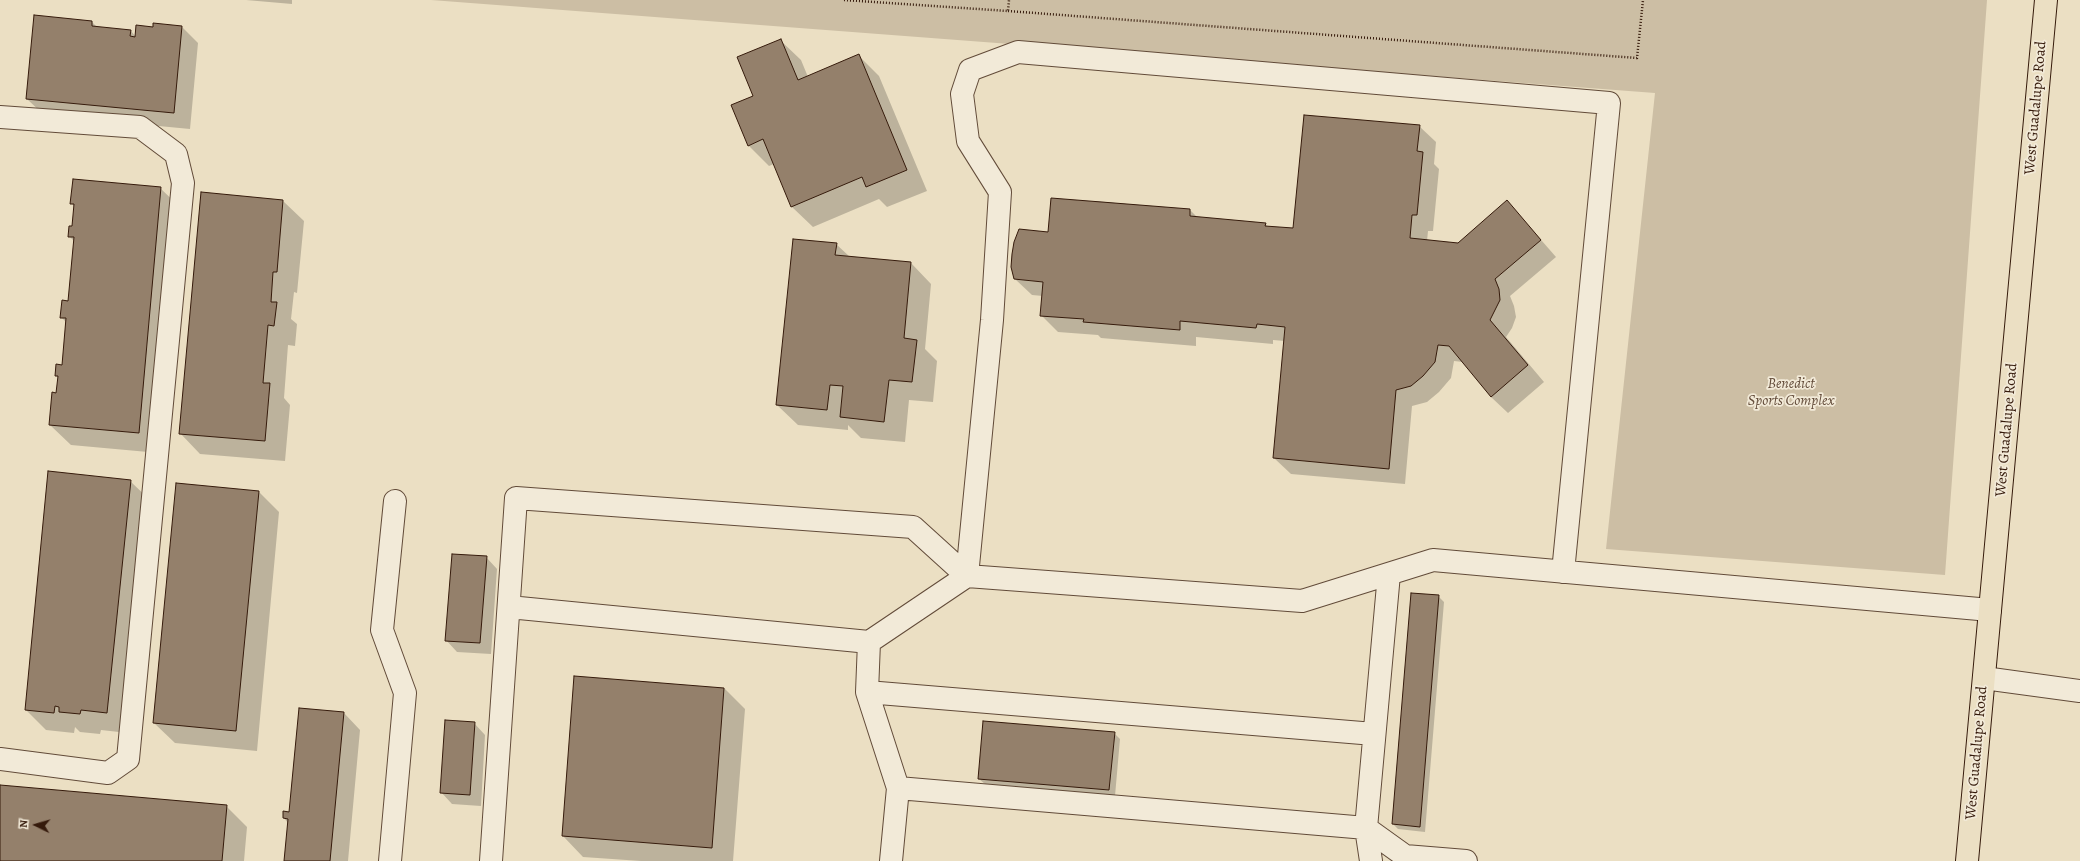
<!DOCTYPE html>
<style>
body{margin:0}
#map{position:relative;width:2080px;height:861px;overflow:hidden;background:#ebdfc3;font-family:Alegreya,serif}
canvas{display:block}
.north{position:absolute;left:16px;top:805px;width:40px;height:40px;-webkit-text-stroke:3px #f2ead8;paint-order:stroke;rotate:275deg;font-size:11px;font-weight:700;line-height:16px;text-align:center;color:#351a0b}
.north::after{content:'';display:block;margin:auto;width:14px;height:18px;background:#351a0b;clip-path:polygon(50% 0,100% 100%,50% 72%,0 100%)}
</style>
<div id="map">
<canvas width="2080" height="861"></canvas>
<div class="north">N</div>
</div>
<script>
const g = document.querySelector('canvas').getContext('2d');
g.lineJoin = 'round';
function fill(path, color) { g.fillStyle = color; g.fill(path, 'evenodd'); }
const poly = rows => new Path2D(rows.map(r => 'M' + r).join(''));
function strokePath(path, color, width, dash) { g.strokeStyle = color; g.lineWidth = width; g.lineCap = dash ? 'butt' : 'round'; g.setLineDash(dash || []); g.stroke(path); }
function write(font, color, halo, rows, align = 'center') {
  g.font = font + ' Alegreya,serif'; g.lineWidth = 3.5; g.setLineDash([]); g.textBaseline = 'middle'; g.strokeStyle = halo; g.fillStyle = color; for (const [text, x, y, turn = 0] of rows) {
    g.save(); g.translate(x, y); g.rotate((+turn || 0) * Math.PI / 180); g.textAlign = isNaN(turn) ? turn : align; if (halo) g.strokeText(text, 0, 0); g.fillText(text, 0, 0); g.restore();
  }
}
fill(poly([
 [431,0,1987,0,1945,575,1606,549,1655,93]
]), '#ccbea4');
fill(poly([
 [246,0,292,0,292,4],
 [92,22,98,28,131,31,136,37,153,28,154,24,182,27,198,43,190,129,44,115,27,99],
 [780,40,801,60,808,77,858,55,879,76,927,191,887,207,879,199,813,227,792,207,774,164,769,166,749,146,754,97],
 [1419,126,1436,142,1434,164,1439,169,1433,231,1428,231,1427,241,1459,244,1507,201,1556,257,1510,296,1514,306,1516,317,1512,328,1506,337,1544,382,1508,413,1491,397,1463,362,1454,361,1451,378,1439,392,1427,402,1412,406,1405,484,1291,474,1274,458,1285,341,1273,340,1273,344,1196,337,1196,346,1101,338,1098,335,1058,332,1041,315,1043,296,1032,295,1015,279,1048,233,1095,201,1190,210,1198,218,1265,224,1268,227,1294,229],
 [160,188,181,208,159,453,71,445,50,425,59,378,56,376,63,366,67,323,61,317,69,302,75,242,69,236,73,227,75,207,72,204],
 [283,201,304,221,297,293,294,292,291,319,297,324,295,346,288,345,284,398,290,405,285,461,200,454,180,433],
 [836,244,850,257,911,263,931,284,925,349,937,361,933,402,909,400,905,442,861,438,848,425,848,430,798,425,777,405],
 [130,481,151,501,128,733,101,730,100,734,80,732,75,727,74,733,46,730,26,710],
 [259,492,279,512,257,751,175,743,154,723],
 [486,557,497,569,491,654,457,652,446,640],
 [1438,596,1444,602,1425,832,1398,829,1393,824],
 [724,688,745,709,733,861,641,861,583,857,563,836],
 [344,713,360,730,348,861,285,861,288,823,284,818,290,813],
 [474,723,485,735,481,806,452,804,441,792],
 [1114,733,1120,739,1115,796,985,784,979,779],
 [0,786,226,806,247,827,244,861,0,861]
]), '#0003');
const building = poly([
 [34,15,92,21,92,26,131,30,130,36,135,37,136,25,153,27,153,23,182,26,174,113,26,99,34,15],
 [781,39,798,80,859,54,907,170,866,187,862,177,791,207,763,139,748,146,731,105,753,96,737,57,781,39],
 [1304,115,1420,125,1417,151,1423,152,1417,215,1412,215,1410,238,1458,243,1507,200,1541,240,1495,279,1499,289,1500,300,1490,320,1528,365,1491,397,1449,346,1438,345,1435,362,1423,376,1411,386,1396,390,1389,469,1273,458,1285,327,1257,324,1256,328,1180,321,1180,330,1083,322,1084,319,1040,316,1043,282,1014,279,1011,267,1012,254,1014,242,1019,229,1048,232,1051,198,1190,209,1190,216,1266,223,1265,226,1293,228,1304,115],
 [73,179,161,187,139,433,49,425,52,392,56,393,58,376,55,376,56,364,62,365,66,318,60,318,62,300,68,301,74,237,68,237,69,226,72,226,74,204,70,204,73,179],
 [201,192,283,200,277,272,273,272,271,302,277,302,274,326,268,325,263,383,270,383,265,441,179,434,201,192],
 [793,239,837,243,835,255,911,262,904,338,917,340,912,382,889,380,884,422,840,417,843,386,830,385,827,410,776,405,793,239],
 [48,471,131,480,107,713,81,710,80,714,59,712,59,707,55,706,54,713,25,710,48,471],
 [176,483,259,491,236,731,153,723,176,483],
 [452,554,487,556,480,643,445,641,452,554],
 [1411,593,1439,595,1420,827,1392,824,1411,593],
 [574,676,724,688,712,848,562,836,574,676],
 [299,708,344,712,330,861,284,861,288,819,283,818,283,811,289,812,299,708],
 [445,720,475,722,470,795,440,793,445,720],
 [983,721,1115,732,1109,790,978,779,983,721],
 [0,785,227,805,222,861,0,861,0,785]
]);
fill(building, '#94806b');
strokePath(building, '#351a0b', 1);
const minor = poly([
 [0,117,140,127,176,154,183,183,128,759,108,773,0,759],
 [509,607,869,642,867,692,898,788],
 [869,642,967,576,992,320,1000,192,968,141,962,94,970,70,1018,52,1609,103,1563,572],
 [1984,678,2080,691],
 [867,692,1374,734],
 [390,861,405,693,382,630,395,501],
 [491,861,516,498,913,527,967,576,1302,601,1433,560,1990,610],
 [891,861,898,788,1366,828,1405,856,1466,861],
 [1371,861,1366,828,1389,574]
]);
const major = poly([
 [1967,861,2046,0]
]);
strokePath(minor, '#624b39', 24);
strokePath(major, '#351a0b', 24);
strokePath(poly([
 [844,0,1008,11,1009,0],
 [1008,11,1637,58,1643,0]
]), '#351a0b', 2.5, [1, 2]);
strokePath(minor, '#f2ead8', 22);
strokePath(major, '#ebdfc3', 22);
write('15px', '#351a0b', '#f2ead8', [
 ["West Guadalupe Road",2036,108,-85],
 ["West Guadalupe Road",2007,430,-85],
 ["West Guadalupe Road",1977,753,-85]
]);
write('italic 15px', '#624b39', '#f2ead8', [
 ["Benedict",1791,384],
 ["Sports Complex",1791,401]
]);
</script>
